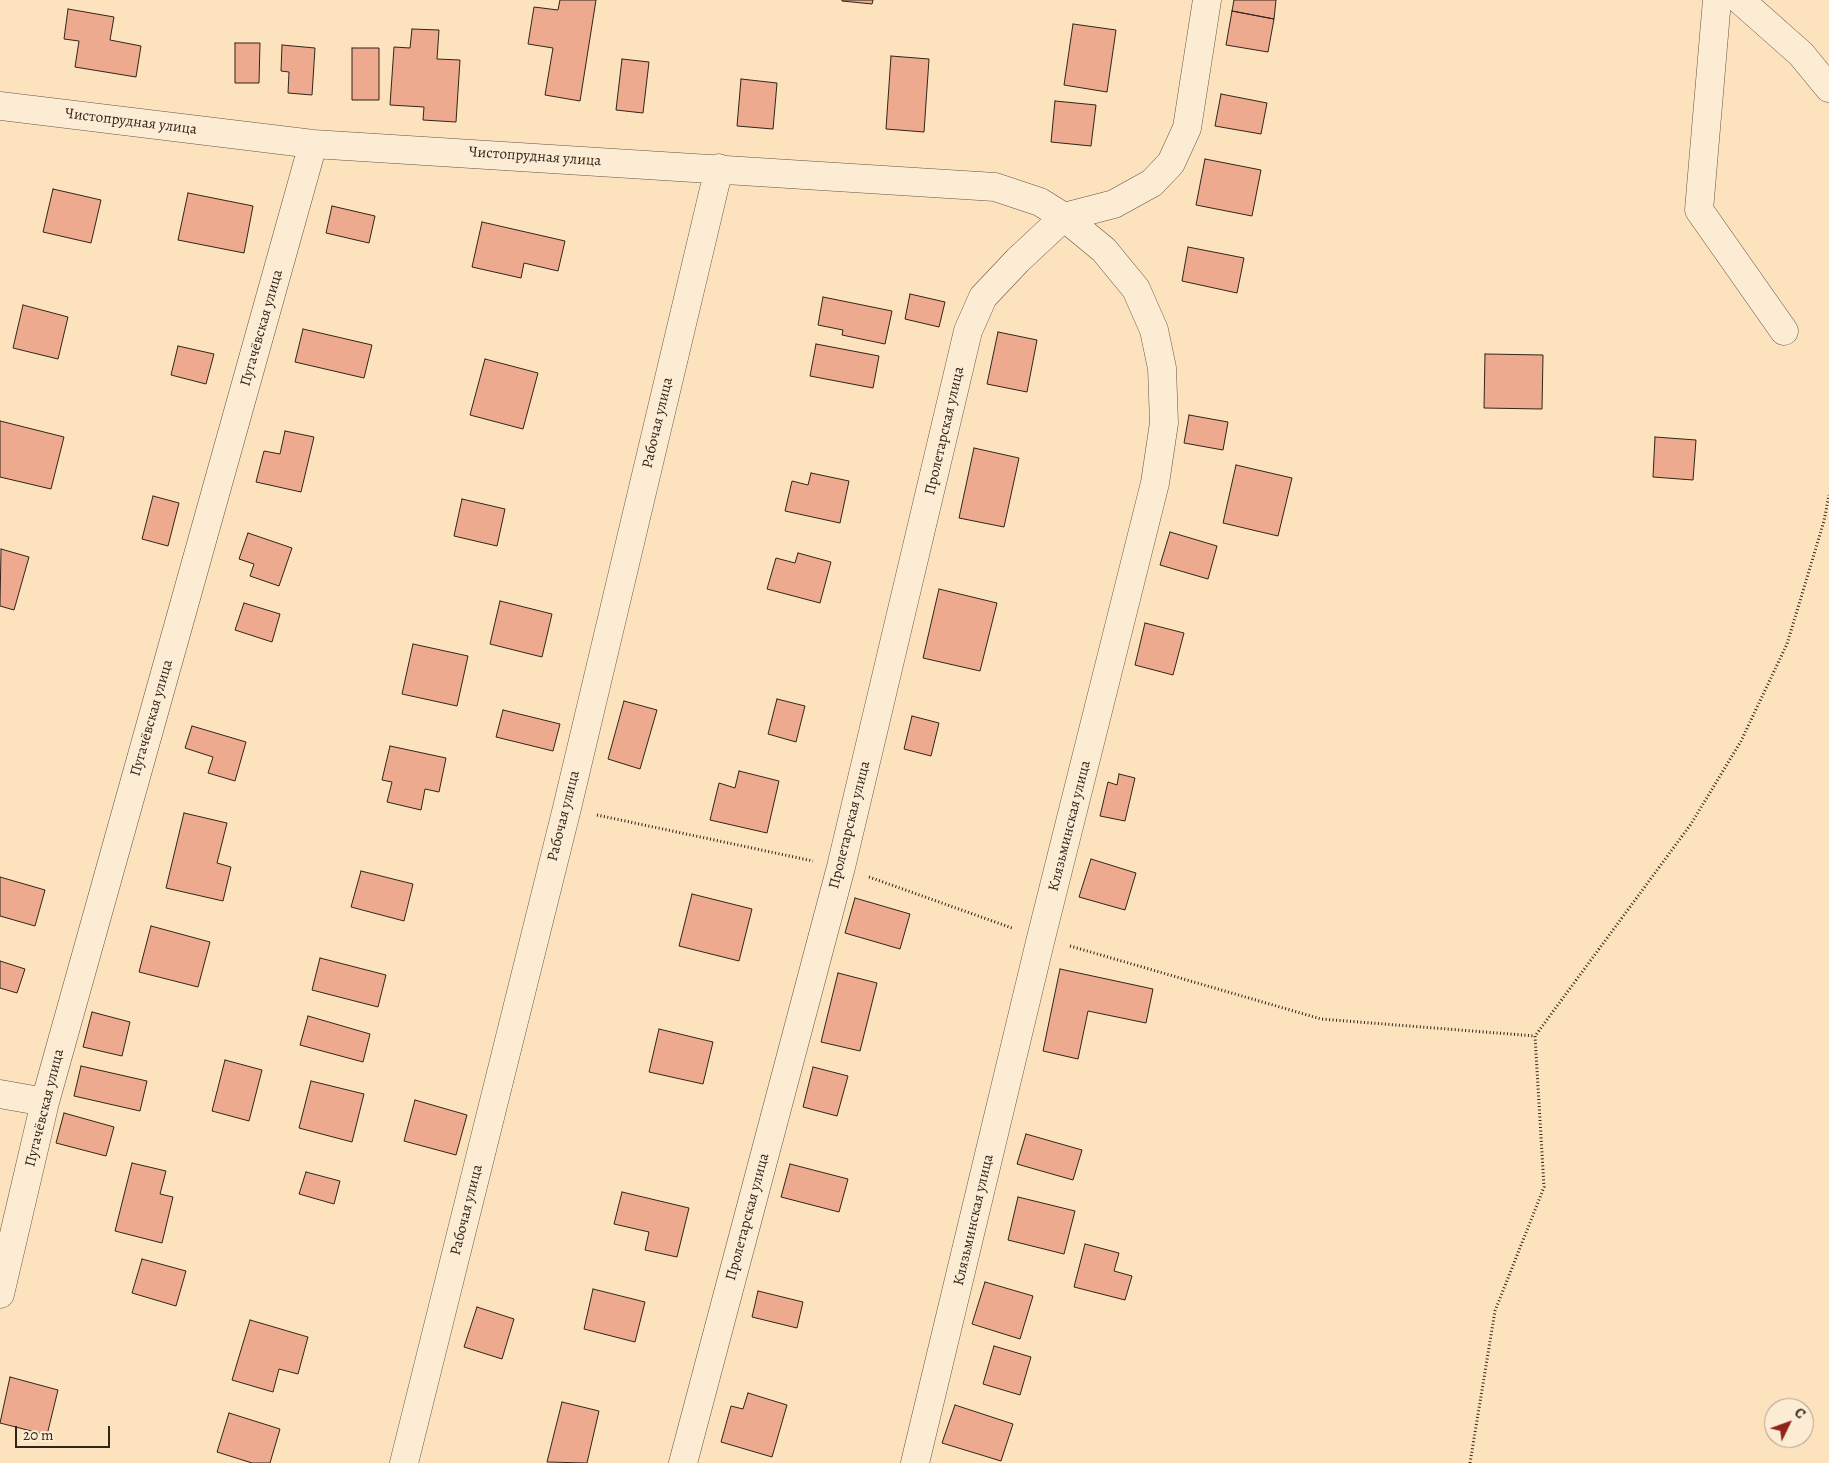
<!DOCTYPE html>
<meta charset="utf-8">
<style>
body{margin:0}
#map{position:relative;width:1829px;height:1463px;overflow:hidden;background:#fce2bd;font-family:Alegreya,serif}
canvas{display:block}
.north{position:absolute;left:1764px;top:1398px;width:50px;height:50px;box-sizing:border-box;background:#fdecd4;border:1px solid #ab9c8a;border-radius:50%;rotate:48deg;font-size:14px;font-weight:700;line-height:20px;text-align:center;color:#30251b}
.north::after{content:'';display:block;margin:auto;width:18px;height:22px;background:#8f2418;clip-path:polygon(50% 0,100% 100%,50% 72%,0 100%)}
.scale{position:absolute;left:15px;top:1426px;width:95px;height:22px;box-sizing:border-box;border:2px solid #30251b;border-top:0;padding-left:6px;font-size:15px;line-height:18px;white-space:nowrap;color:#30251b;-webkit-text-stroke:4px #fdecd4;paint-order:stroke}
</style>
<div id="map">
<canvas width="1829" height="1463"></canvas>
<div class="north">С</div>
<div class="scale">20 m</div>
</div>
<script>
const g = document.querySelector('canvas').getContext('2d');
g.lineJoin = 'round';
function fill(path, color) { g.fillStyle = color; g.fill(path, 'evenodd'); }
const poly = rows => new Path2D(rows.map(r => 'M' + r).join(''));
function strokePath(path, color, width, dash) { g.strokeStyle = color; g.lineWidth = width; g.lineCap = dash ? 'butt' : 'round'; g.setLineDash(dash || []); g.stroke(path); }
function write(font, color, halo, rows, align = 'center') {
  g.font = font + ' Alegreya,serif'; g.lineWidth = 4; g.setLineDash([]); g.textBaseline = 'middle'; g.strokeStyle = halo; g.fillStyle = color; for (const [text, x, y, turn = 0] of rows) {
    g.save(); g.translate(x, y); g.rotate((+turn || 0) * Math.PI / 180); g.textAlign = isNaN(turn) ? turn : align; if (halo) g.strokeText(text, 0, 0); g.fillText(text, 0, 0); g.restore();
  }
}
const building = poly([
 [560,0,596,0,580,101,545,95,553,48,528,44,534,7,558,10,560,0],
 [842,0,873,0,872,4,842,1,842,0],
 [1234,0,1276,0,1274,19,1232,11,1234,0],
 [68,9,114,17,110,40,141,46,136,77,75,67,79,41,64,39,68,9],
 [1232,11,1274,19,1268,52,1226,45,1232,11],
 [1073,24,1116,30,1107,92,1064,85,1073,24],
 [412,29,439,30,437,59,460,60,456,122,423,120,424,107,390,105,394,47,410,48,412,29],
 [235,43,260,43,259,83,235,83,235,43],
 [282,45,315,48,312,95,288,93,289,72,281,71,282,45],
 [352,48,379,48,379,100,352,100,352,48],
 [891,56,929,59,924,132,886,129,891,56],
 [622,59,649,62,643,113,616,110,622,59],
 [741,79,777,83,773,129,737,126,741,79],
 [1221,94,1267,103,1261,134,1215,126,1221,94],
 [1055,101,1096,105,1091,146,1051,142,1055,101],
 [1205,159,1261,170,1252,216,1196,205,1205,159],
 [53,189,101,200,91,243,43,232,53,189],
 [188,193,253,206,244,253,178,240,188,193],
 [332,206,375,216,369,243,326,233,332,206],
 [482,222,565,241,558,271,524,263,521,278,472,267,482,222],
 [1188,247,1244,258,1237,293,1182,281,1188,247],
 [910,294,945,302,939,327,905,319,910,294],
 [823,297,892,311,885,344,842,335,843,330,818,325,823,297],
 [23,305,68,317,58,359,13,348,23,305],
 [303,329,372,345,364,378,295,362,303,329],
 [998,332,1037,340,1027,392,987,384,998,332],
 [816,344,879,356,873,388,810,376,816,344],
 [178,346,214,354,206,384,171,375,178,346],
 [1485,354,1543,355,1542,409,1484,408,1485,354],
 [485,359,538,373,523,429,470,415,485,359],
 [1189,415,1228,422,1223,450,1184,443,1189,415],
 [0,421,64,437,51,489,0,477,0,421],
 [285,431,314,437,301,492,256,482,264,451,280,454,285,431],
 [1655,437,1696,440,1693,480,1653,477,1655,437],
 [974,448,1019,458,1004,527,959,518,974,448],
 [1236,465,1292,478,1278,536,1223,523,1236,465],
 [811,473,849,481,840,523,785,511,792,481,808,485,811,473],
 [153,496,179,503,168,546,142,539,153,496],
 [462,499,505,509,497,546,454,536,462,499],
 [1170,532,1217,546,1208,579,1160,565,1170,532],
 [248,533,292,548,279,586,250,576,254,564,239,559,248,533],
 [1,549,29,557,14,610,0,606,1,549],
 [798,553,831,562,820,603,767,589,776,558,795,563,798,553],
 [939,589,997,603,980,671,923,658,939,589],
 [500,601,552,614,542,657,490,644,500,601],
 [244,603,280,614,272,642,235,630,244,603],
 [1145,623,1184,633,1173,675,1135,665,1145,623],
 [413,644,468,656,457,706,402,694,413,644],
 [777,699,805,706,796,742,768,734,777,699],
 [624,701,657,710,640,769,608,759,624,701],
 [503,710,560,724,553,751,496,737,503,710],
 [912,716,939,723,931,756,904,749,912,716],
 [192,726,246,742,235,781,208,773,213,757,185,748,192,726],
 [390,746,446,758,439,792,425,789,421,810,387,802,392,782,382,780,390,746],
 [739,771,779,781,767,833,710,820,719,783,735,788,739,771],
 [1119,774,1135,778,1125,821,1100,816,1108,782,1117,785,1119,774],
 [184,813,227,823,217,863,231,867,223,901,166,888,184,813],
 [1091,859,1136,873,1125,910,1079,897,1091,859],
 [361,871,413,884,404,921,351,907,361,871],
 [0,877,45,890,35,926,0,916,0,877],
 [692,894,752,909,739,961,679,946,692,894],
 [855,898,910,914,900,949,845,933,855,898],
 [151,926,210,942,198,987,139,972,151,926],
 [320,958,386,975,378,1007,312,990,320,958],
 [0,961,25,969,17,993,0,988,0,961],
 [1060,969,1153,989,1146,1023,1088,1011,1078,1059,1043,1051,1060,969],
 [838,973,877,983,860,1051,821,1042,838,973],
 [92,1012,130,1022,122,1056,83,1047,92,1012],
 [308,1016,370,1034,363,1062,300,1045,308,1016],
 [659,1029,713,1042,703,1084,649,1072,659,1029],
 [225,1060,262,1070,249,1121,212,1111,225,1060],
 [81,1066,147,1081,140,1111,74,1096,81,1066],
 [813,1067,848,1076,837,1116,803,1107,813,1067],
 [311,1081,364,1094,352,1142,299,1128,311,1081],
 [415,1100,467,1115,456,1155,404,1141,415,1100],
 [64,1113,114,1127,106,1156,56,1143,64,1113],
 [1026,1134,1082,1150,1073,1180,1017,1164,1026,1134],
 [132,1163,166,1171,160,1194,173,1197,162,1243,115,1231,132,1163],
 [790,1164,848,1179,839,1212,781,1197,790,1164],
 [306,1172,340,1181,334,1204,299,1194,306,1172],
 [622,1192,689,1208,677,1257,645,1250,649,1232,614,1224,622,1192],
 [1018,1197,1075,1211,1064,1254,1008,1240,1018,1197],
 [1085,1244,1119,1253,1114,1271,1132,1276,1125,1300,1074,1287,1085,1244],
 [142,1259,186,1271,176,1306,132,1293,142,1259],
 [985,1282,1033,1296,1020,1339,972,1324,985,1282],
 [593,1289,645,1302,635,1342,584,1329,593,1289],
 [758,1291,803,1302,797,1328,752,1317,758,1291],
 [477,1307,514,1319,502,1359,464,1347,477,1307],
 [250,1320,308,1337,298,1374,279,1369,273,1392,232,1380,250,1320],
 [994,1346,1031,1357,1020,1395,983,1384,994,1346],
 [10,1377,58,1390,47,1435,0,1423,10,1377],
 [748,1393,787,1405,772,1457,721,1442,731,1406,743,1409,748,1393],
 [562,1402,599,1411,587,1463,547,1462,562,1402],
 [955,1405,1013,1424,1001,1461,942,1443,955,1405],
 [229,1413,280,1429,270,1463,252,1463,217,1452,229,1413]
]);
fill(building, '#edaa8e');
strokePath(building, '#30251b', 1);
const minor = poly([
 [1717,0,1699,210,1784,331],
 [1740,0,1801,54,1829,88],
 [0,106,313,144,995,187,1040,202,1064,217,1104,250,1136,289,1154,330,1162,368,1164,423,1155,483,1041,938,915,1463],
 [0,1094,45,1102],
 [0,1294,45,1102,313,144],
 [404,1463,567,808,719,168],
 [683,1463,841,867,968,331,983,297,1018,260,1064,217,1114,204,1152,183,1171,163,1187,128,1207,0]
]);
strokePath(minor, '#635444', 29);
strokePath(poly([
 [597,815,813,861],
 [869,877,1012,928],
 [1070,946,1321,1019,1535,1036],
 [1470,1463,1495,1311,1544,1187,1535,1036,1691,824,1741,741,1787,644,1824,521,1829,495]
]), '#30251b', 3, [1, 2.5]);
strokePath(minor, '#fdecd4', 28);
write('15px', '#30251b', '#fdecd4', [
 ["Чистопрудная улица",131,122,7],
 ["Чистопрудная улица",535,157,4],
 ["Пугачёвская улица",262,328,-74],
 ["Рабочая улица",658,423,-77],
 ["Пролетарская улица",945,431,-77],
 ["Пугачёвская улица",152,718,-74],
 ["Рабочая улица",564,816,-76],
 ["Пролетарская улица",850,825,-76],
 ["Клязьминская улица",1070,826,-76],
 ["Пугачёвская улица",45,1108,-76],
 ["Рабочая улица",467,1210,-76],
 ["Пролетарская улица",748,1217,-75],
 ["Клязьминская улица",974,1220,-77]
]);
</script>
